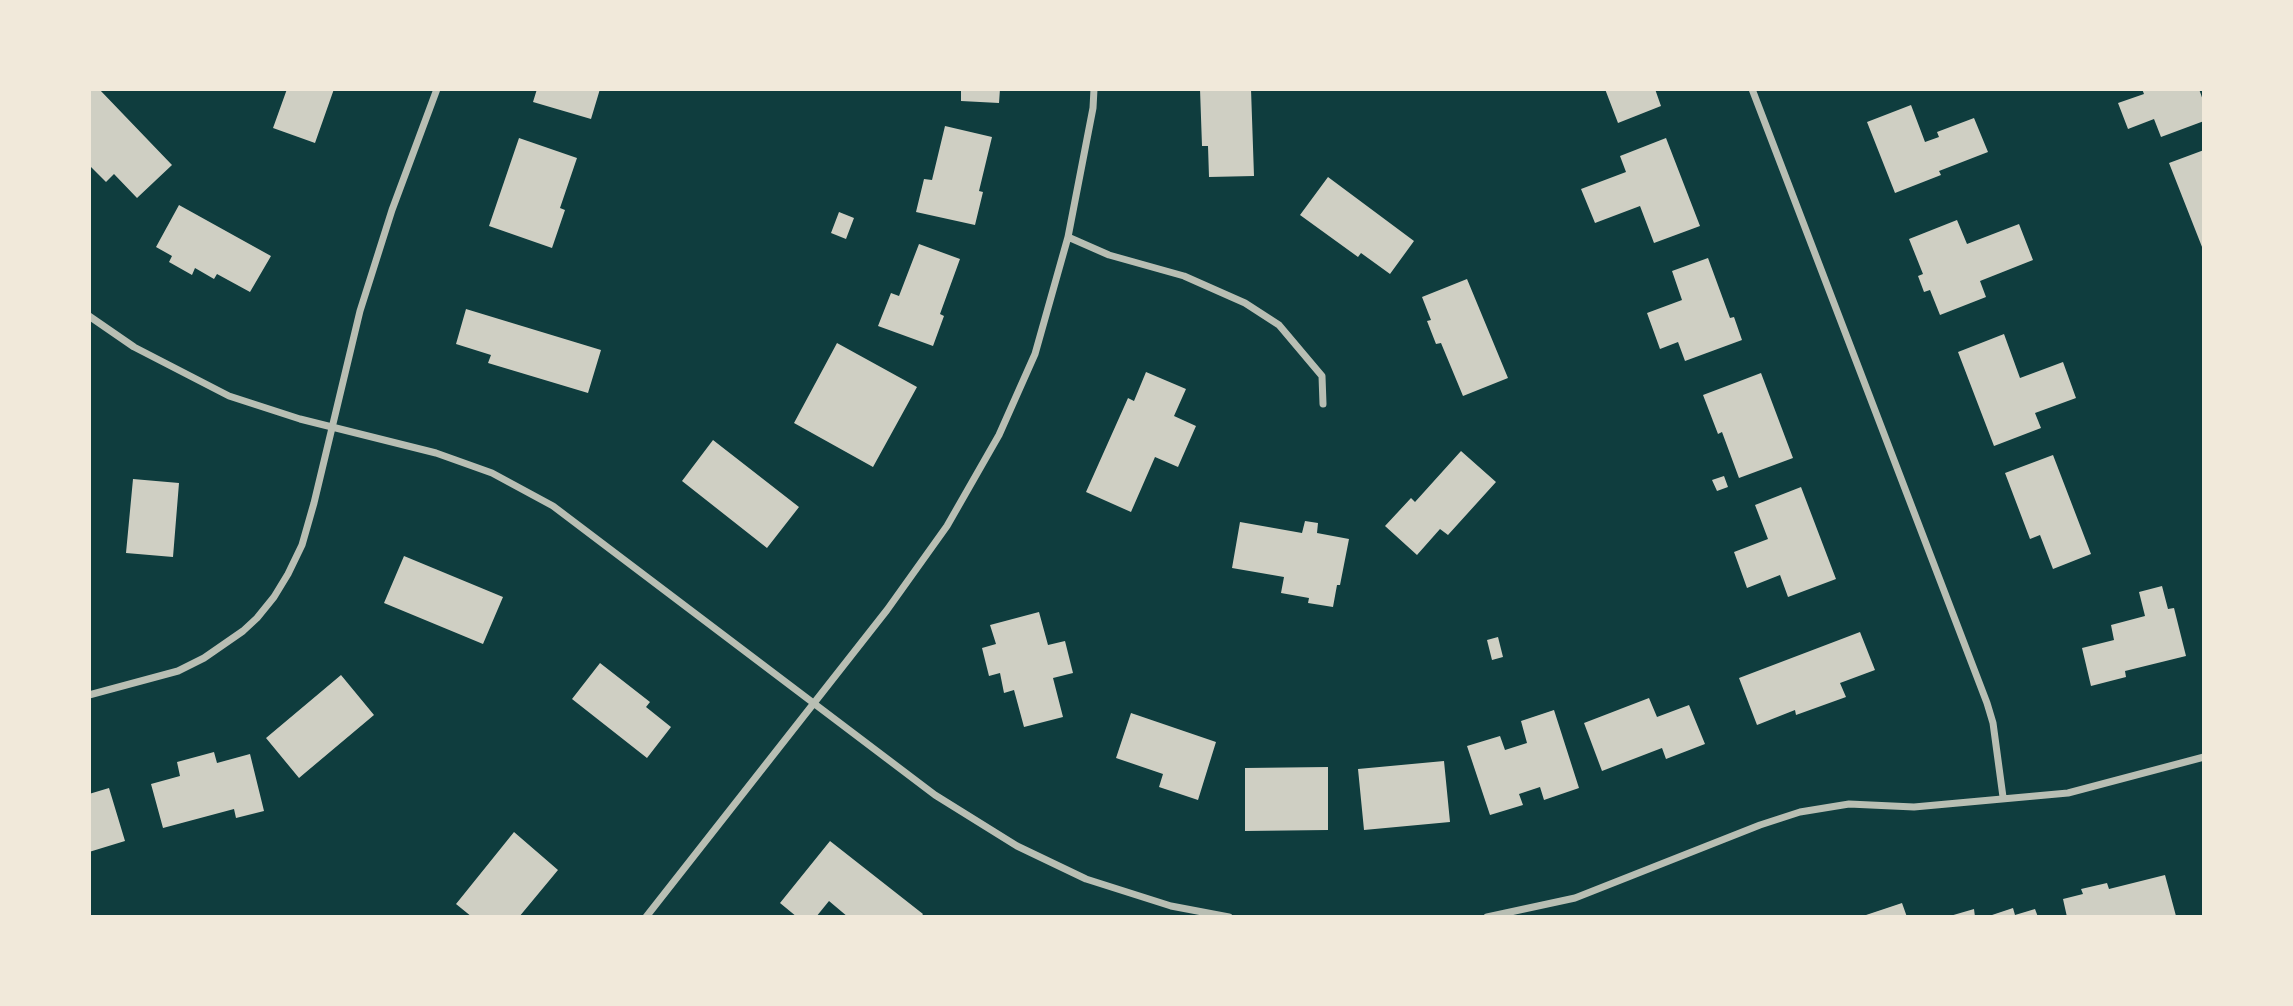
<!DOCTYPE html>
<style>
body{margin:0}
#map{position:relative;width:2293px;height:1006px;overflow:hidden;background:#0f3d3e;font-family:"Varela Round",sans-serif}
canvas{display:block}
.frame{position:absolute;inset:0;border:91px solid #f1e9da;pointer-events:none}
</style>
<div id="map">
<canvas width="2293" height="1006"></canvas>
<div class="frame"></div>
</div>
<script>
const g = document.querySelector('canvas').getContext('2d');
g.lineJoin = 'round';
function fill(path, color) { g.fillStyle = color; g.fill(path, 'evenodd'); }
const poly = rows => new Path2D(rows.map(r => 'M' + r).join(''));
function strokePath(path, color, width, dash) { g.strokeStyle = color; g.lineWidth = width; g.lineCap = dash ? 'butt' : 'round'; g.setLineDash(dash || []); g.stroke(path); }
fill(poly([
 [89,89,99,89,172,165,137,198,114,174,106,182,89,165],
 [287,89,334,89,315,143,273,128],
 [537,89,600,89,591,119,533,102],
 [961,89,1000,89,999,103,961,101],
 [1200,89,1251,89,1254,176,1209,177,1208,146,1202,146],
 [1605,89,1655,89,1661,106,1618,123],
 [2142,89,2199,89,2204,103,2204,121,2161,137,2154,119,2128,129,2118,103,2144,94],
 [1911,105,1925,142,1939,137,1937,132,1974,118,1988,152,1939,171,1941,175,1895,193,1867,122],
 [945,126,992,137,979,191,983,192,975,225,916,212,924,179,932,180],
 [519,138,577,158,560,208,565,210,552,248,489,226],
 [1666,138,1700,226,1654,243,1640,206,1595,223,1581,189,1626,172,1620,156],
 [2204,150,2204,252,2169,163],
 [1328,177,1414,241,1390,274,1361,253,1358,257,1300,215],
 [179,205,271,256,250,292,217,274,214,279,195,268,192,275,169,262,172,256,156,247],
 [839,212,854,218,846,239,831,233],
 [1957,220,1967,244,2019,224,2033,260,1980,281,1986,297,1940,315,1930,290,1924,292,1918,276,1923,274,1909,239],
 [919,244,960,259,940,314,944,316,933,346,878,326,891,293,899,296],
 [1708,258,1730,318,1734,317,1742,340,1685,361,1678,342,1660,349,1647,313,1682,300,1672,271],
 [1467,279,1508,378,1463,396,1441,343,1436,344,1427,321,1431,320,1422,297],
 [466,309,601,350,588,393,488,363,491,355,456,344],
 [2004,334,2020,378,2063,362,2076,398,2035,413,2041,428,1994,446,1958,352],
 [837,343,917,387,873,467,794,423],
 [1146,372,1186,389,1174,416,1196,426,1178,467,1155,457,1131,512,1086,492,1128,398,1134,401],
 [1761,373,1793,458,1739,478,1722,432,1718,434,1703,395],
 [713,440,799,507,767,548,682,481],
 [1461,451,1496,482,1448,535,1440,529,1417,555,1385,526,1411,498,1415,502],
 [2053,455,2091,554,2053,569,2040,535,2030,539,2005,473],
 [1724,476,1728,487,1717,491,1712,480],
 [133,479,179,483,173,557,126,553],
 [1801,487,1836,579,1788,597,1780,575,1747,588,1734,552,1768,539,1755,505],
 [1305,521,1318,523,1317,533,1349,539,1340,585,1337,585,1333,607,1308,603,1309,598,1281,593,1284,577,1232,568,1240,522,1302,533],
 [404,556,503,597,483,644,384,603],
 [2162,586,2168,609,2174,608,2186,656,2125,671,2126,677,2091,686,2082,648,2114,640,2111,625,2145,616,2139,592],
 [1039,612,1048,645,1065,641,1073,673,1053,678,1063,717,1024,727,1014,690,1004,693,1000,673,989,676,982,648,996,644,990,625],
 [1860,632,1875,670,1840,683,1846,697,1796,715,1795,710,1757,725,1739,678],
 [1498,637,1503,657,1492,660,1487,640],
 [600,663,650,702,646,707,671,727,647,758,572,699],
 [341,675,374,715,299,778,266,738],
 [1649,698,1657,717,1689,705,1705,744,1666,759,1662,748,1602,771,1584,723],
 [1554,710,1579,788,1544,800,1540,787,1519,794,1523,805,1490,815,1467,746,1500,736,1505,750,1527,743,1521,721],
 [1131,713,1216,742,1198,800,1159,787,1163,774,1116,758],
 [214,752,217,763,250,754,264,811,236,818,234,809,163,828,151,784,180,776,177,762],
 [1444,761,1450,822,1364,830,1358,769],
 [1328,767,1328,830,1245,831,1245,768],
 [109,788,125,841,89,852,89,794],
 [514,832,558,870,519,917,472,917,456,904],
 [830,841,923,914,921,917,848,917,829,901,816,917,797,917,780,903],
 [2165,875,2176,916,2067,917,2063,899,2083,894,2081,889,2107,883,2109,889],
 [1902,903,1907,917,1863,917,1863,916],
 [2013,908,2015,915,2035,909,2038,917,1986,917],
 [1974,909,1975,917,1950,917,1950,916]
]), '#cfcfc3');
strokePath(poly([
 [1752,89,1987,703,1993,723,2003,797],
 [1068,237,1109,255,1184,276,1245,303,1279,325,1322,376,1323,404],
 [89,316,134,347,229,396,300,419,436,453,492,473,553,506,935,795,1017,846,1086,879,1171,906,1229,917],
 [89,695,178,671,204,658,243,631,257,618,274,597,288,574,302,545,314,503,360,311,392,210,437,89],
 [646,917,887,610,947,526,999,435,1035,354,1068,237,1093,108,1094,89],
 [1487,917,1575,898,1760,825,1800,812,1849,804,1914,807,2068,793,2204,757]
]), '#b8beb3', 7);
</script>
